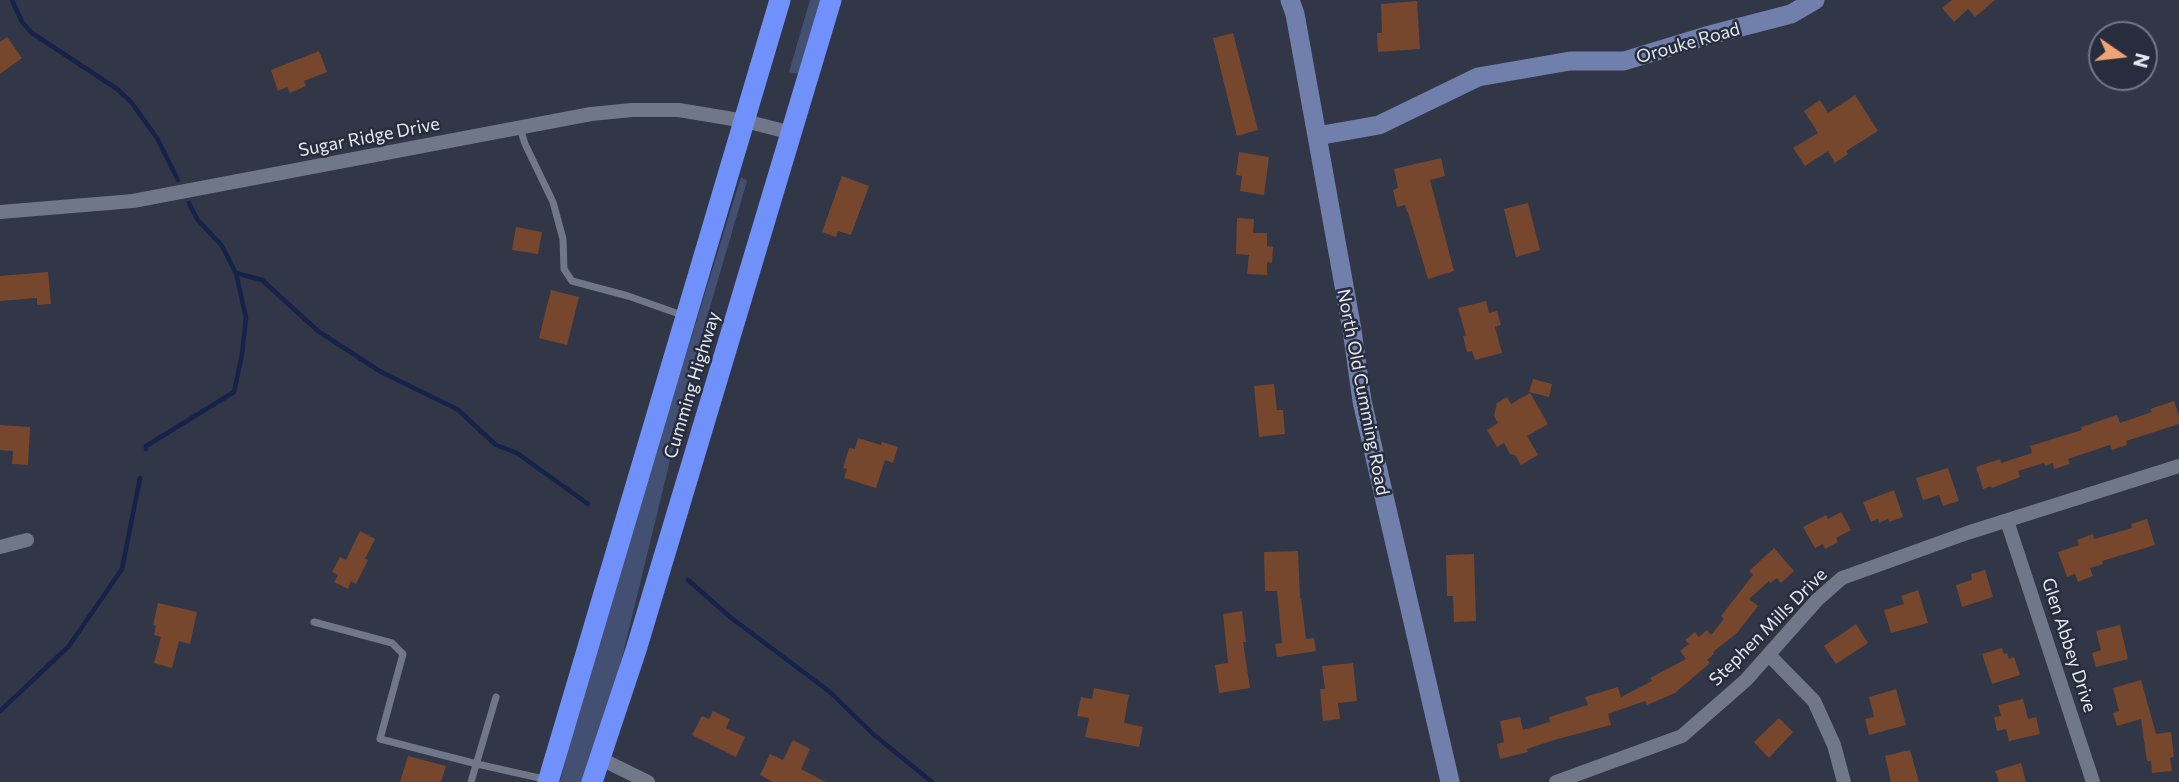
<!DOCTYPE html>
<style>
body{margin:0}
#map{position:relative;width:2179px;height:782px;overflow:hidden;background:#313747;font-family:Commissioner,sans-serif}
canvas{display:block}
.north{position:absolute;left:2088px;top:21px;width:70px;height:70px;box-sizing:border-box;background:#272d3c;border:2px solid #737885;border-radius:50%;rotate:104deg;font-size:19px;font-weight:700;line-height:28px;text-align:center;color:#e4e8f2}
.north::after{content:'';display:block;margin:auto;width:24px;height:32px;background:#efa377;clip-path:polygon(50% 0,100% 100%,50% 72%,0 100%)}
</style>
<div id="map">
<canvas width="2179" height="782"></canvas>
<div class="north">N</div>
</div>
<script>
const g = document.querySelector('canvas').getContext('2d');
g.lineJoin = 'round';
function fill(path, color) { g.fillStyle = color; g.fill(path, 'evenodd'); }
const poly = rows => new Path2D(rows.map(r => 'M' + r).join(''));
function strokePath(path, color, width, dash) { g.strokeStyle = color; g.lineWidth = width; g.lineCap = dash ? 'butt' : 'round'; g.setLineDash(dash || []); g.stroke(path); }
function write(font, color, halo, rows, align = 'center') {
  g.font = font + ' Commissioner,sans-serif'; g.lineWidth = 5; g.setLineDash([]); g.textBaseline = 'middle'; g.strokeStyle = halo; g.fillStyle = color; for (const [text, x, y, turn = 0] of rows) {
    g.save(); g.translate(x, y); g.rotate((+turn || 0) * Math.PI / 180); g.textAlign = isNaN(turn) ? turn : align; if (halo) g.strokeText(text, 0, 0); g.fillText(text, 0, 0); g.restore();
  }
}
fill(poly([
 [810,0,820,0,799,74,789,72],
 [741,177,747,181,695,358,618,674,583,782,560,782,589,667]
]), '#445072');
strokePath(poly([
 [12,0,22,22,32,33,117,89,131,102,157,138,178,180],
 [236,273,262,280,318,331,381,372,457,409,496,445,517,453,588,504],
 [146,449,146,446,234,392,242,354,246,318,236,273,222,246,197,219,189,203],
 [688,580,730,617,830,692,873,734,932,782],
 [0,711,69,646,122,569,140,478]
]), '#162249', 4.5);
fill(poly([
 [1952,0,1995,0,1975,17,1968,9,1954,22,1942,8],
 [1417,1,1420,49,1378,52,1377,33,1382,33,1381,4],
 [1233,33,1258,130,1237,136,1213,38],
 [7,37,22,58,0,74,0,42],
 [319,51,327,72,304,81,306,86,290,93,287,87,278,91,271,70],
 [1855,95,1878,131,1846,151,1848,154,1835,163,1828,151,1805,166,1793,148,1818,133,1804,111,1820,100,1828,113],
 [1239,152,1269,157,1264,195,1240,191,1242,176,1236,175],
 [1441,158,1445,176,1430,180,1454,271,1428,279,1408,212,1407,212,1405,205,1397,207,1393,190,1398,188,1394,169],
 [842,176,869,186,851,235,838,231,836,237,822,232],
 [1528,203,1540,250,1516,257,1504,209],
 [1237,218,1254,219,1253,233,1267,233,1267,246,1273,247,1272,263,1267,262,1267,275,1247,274,1249,255,1236,254],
 [516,227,542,232,538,254,512,250],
 [48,272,51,304,37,305,37,298,0,301,0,276],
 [551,290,579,297,567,345,539,338],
 [1486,301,1489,313,1497,311,1501,325,1495,327,1502,353,1475,360,1472,351,1467,352,1463,336,1466,336,1458,308],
 [1533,379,1552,384,1549,397,1529,392],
 [1274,384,1277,410,1283,410,1285,434,1259,437,1254,386],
 [1530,393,1548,424,1527,436,1538,455,1521,465,1515,455,1510,454,1504,443,1497,447,1487,430,1498,423,1494,416,1497,403,1507,397,1511,404],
 [2174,401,2179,416,2179,424,2126,441,2127,445,2112,450,2110,445,2068,459,2070,464,2054,469,2053,463,2045,466,2044,463,2018,471,2020,477,1992,488,1991,486,1983,489,1976,467,2000,459,2001,463,2032,453,2030,446,2082,430,2081,427,2117,415,2120,423,2152,412,2150,409],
 [0,425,30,427,28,465,12,464,13,451,0,450],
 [858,438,881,445,882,442,898,447,893,463,885,460,876,488,844,478,847,469,843,468,849,448,855,449],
 [1948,468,1959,501,1943,506,1939,495,1923,500,1916,478],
 [1894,490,1903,517,1889,522,1888,519,1879,523,1878,519,1871,522,1863,502],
 [1841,512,1851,530,1836,538,1838,542,1825,549,1823,544,1815,548,1803,527,1826,515,1828,519],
 [2147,519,2155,545,2102,561,2103,564,2090,568,2093,576,2078,582,2075,574,2067,577,2058,552,2079,545,2077,540,2093,534,2094,539,2132,528,2131,524],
 [360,531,375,539,365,559,368,560,356,584,351,581,348,589,334,582,338,575,332,572,340,557,346,560],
 [1774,548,1794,571,1781,583,1777,578,1770,583,1769,581,1749,599,1758,606,1737,633,1713,652,1714,654,1707,660,1710,663,1675,693,1647,705,1645,701,1608,714,1611,725,1554,740,1527,749,1528,752,1500,759,1497,744,1504,742,1500,721,1520,717,1523,730,1550,722,1549,717,1588,705,1585,697,1618,687,1621,697,1652,681,1650,678,1686,659,1680,651,1689,644,1685,640,1695,632,1699,637,1707,630,1711,635,1724,619,1721,616,1753,575,1749,571],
 [1298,551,1300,598,1301,598,1306,639,1314,638,1316,651,1277,657,1275,644,1282,643,1277,591,1265,591,1264,552],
 [1474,554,1476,621,1454,622,1453,596,1447,596,1446,555],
 [1985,570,1993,597,1962,607,1956,585,1972,580,1971,574],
 [1918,590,1928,623,1891,633,1884,610,1904,604,1901,596],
 [158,603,197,612,190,644,179,641,172,668,154,663,161,637,154,635,156,626,153,625],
 [1242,611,1246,642,1243,642,1250,688,1219,693,1215,665,1228,663,1223,614],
 [1856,624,1868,643,1836,664,1824,646],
 [2120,625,2128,659,2096,667,2092,653,2101,650,2096,631],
 [2002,648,2004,654,2007,653,2009,659,2014,657,2020,675,1992,684,1982,654],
 [1353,663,1357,701,1338,703,1340,719,1323,721,1320,689,1325,689,1322,666],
 [2141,680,2156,734,2171,732,2174,757,2170,758,2172,771,2152,773,2151,761,2147,761,2141,719,2117,726,2113,713,2119,711,2113,688],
 [1094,688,1129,695,1124,723,1143,727,1139,747,1085,737,1089,718,1077,716,1081,697,1092,699],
 [1896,689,1906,725,1869,735,1865,719,1874,717,1869,697],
 [2023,699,2028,719,2036,717,2040,734,2009,741,2006,729,1997,731,1994,717,2001,716,1998,705],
 [713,711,730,719,726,728,745,737,736,757,692,735,702,716,709,719],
 [1779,718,1793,732,1769,758,1754,742],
 [793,740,810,749,801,769,826,782,773,782,760,775,770,754,783,760],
 [1910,750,1919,782,1891,782,1885,756],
 [408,756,446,766,441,782,400,782],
 [2021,763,2026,782,1999,782,1995,771]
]), '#76472c');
strokePath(poly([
 [520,128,525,144,553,202,563,239,564,269,572,281,628,296,682,315],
 [314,622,392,643,403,654,380,739,477,764,548,780],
 [471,782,496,697]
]), '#707789', 7);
strokePath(poly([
 [0,212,133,201,591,114,632,110,679,110,745,121,792,133],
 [2007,521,2093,782],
 [0,547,27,540],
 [1769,655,1814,701,1834,745,1844,782],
 [599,758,648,782],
 [1556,782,1682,736,1746,680,1817,600,1842,578,1967,533,2179,466]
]), '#707789', 14);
strokePath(poly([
 [1290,0,1295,14,1352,330,1362,401,1450,782],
 [1317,136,1379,125,1478,77,1570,61,1624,61,1706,36,1791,14,1815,0]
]), '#707fac', 19);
strokePath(poly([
 [548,782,780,0],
 [592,782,636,650,831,0]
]), '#7091fc', 21);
write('18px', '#e4e8f2', '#272d3c', [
 ["Orouke Road",1688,43,-16],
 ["Sugar Ridge Drive",369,137,-11],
 ["Cumming Highway",692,385,-73],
 ["North Old Cumming Road",1363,392,79],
 ["Stephen Mills Drive",1768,627,-45],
 ["Glen Abbey Drive",2069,645,72]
]);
</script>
